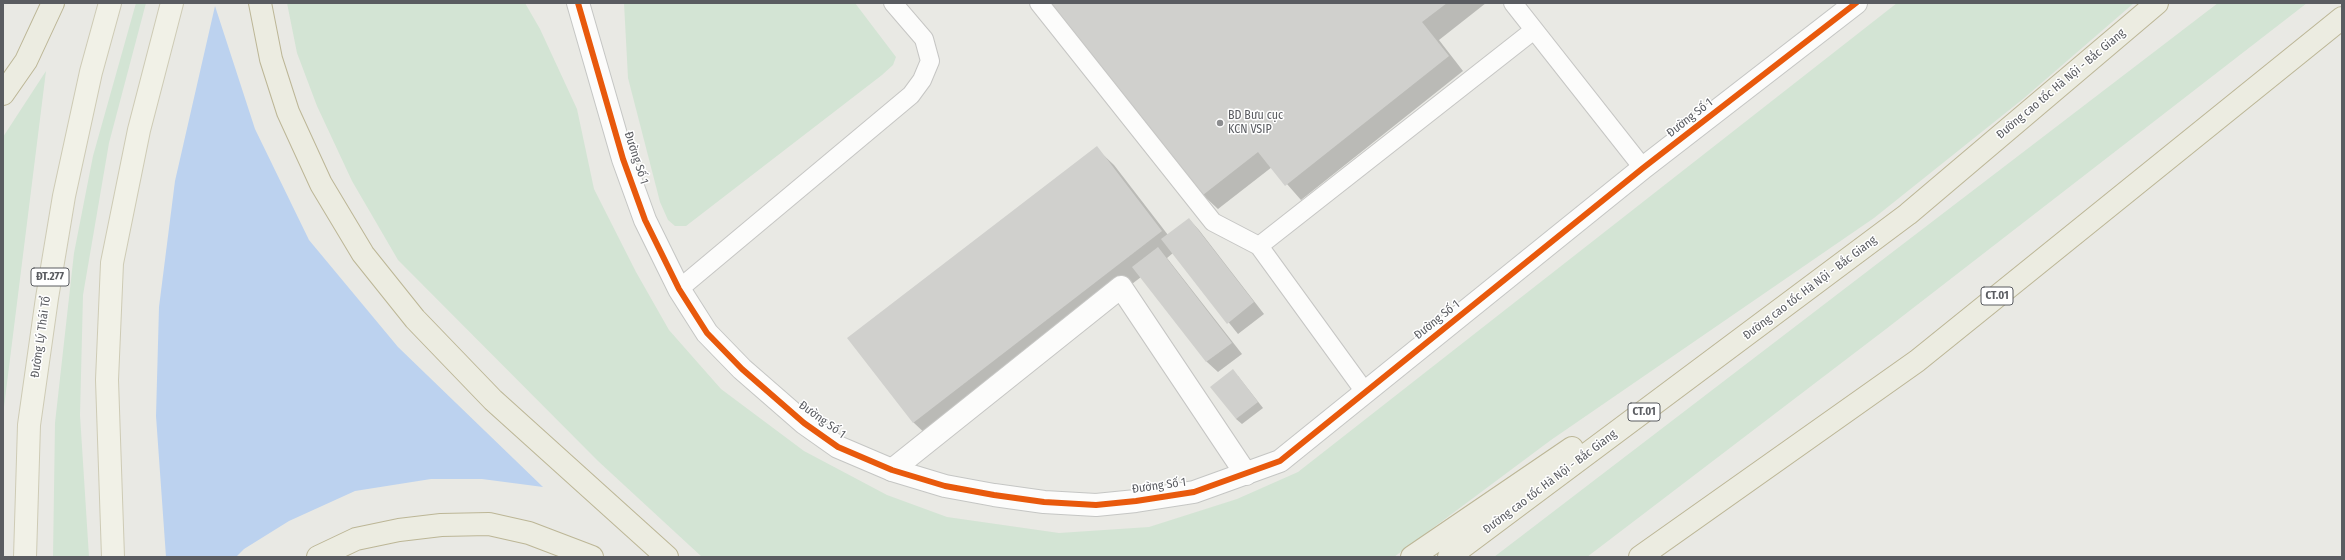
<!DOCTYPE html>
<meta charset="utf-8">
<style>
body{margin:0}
#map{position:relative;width:2345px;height:560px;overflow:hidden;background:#e9e9e4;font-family:"Fira Sans Condensed",sans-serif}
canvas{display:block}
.frame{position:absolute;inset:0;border:4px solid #5a5c61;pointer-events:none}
</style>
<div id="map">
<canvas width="2345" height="560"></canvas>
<div class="frame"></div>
</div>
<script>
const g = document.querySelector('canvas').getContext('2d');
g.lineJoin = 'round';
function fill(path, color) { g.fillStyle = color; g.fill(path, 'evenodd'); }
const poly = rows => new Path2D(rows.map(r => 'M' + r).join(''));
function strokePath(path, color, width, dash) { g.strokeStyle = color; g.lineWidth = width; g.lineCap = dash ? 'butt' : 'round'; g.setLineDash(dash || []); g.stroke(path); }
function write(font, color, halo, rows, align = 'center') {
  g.font = font + ' "Fira Sans Condensed",sans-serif'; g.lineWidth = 3; g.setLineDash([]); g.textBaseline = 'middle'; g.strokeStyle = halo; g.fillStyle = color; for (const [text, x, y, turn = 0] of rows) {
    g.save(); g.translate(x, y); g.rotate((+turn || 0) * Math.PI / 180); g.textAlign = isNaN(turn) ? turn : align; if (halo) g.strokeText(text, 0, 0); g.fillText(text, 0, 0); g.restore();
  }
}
fill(poly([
 [136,3,146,3,109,143,83,295,80,415,89,557,53,557,55,423,74,253,93,156],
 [287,3,525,3,540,29,577,109,594,189,636,272,669,330,721,389,804,451,887,495,947,517,1059,533,1149,527,1237,499,1298,472,1897,3,2134,3,2023,99,1874,218,1551,440,1394,557,702,557,598,461,398,260,352,181,317,106,297,53],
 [624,3,855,3,896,57,893,65,882,75,686,226,675,226,668,220,660,202,628,78],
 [2218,3,2307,3,1886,329,1587,557,1494,557],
 [46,71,3,415,3,137]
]), '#d3e4d4');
fill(poly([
 [215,6,255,129,309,240,398,347,543,487,482,479,431,479,355,491,289,521,244,549,236,557,166,557,156,416,159,307,175,181]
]), '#bcd2ef');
fill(poly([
 [1051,3,1486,3,1439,40,1463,71,1301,200,1272,167,1218,209,1203,195],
 [1096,148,1114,165,1168,235,1189,219,1199,230,1264,314,1238,334,1173,253,1167,258,1242,354,1218,372,1207,362,1141,277,931,439,913,422],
 [1238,376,1263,408,1242,424,1236,419]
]), '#0003');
fill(poly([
 [1049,3,1447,3,1422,22,1449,56,1285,186,1258,152,1203,195],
 [1097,146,1162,231,913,423,847,338],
 [1189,218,1254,302,1227,324,1161,239],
 [1158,247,1232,343,1206,362,1132,267],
 [1233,369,1258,402,1236,419,1210,387]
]), '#d0d0cd');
const lane = poly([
 [1039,3,1213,222,1259,246,1365,392],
 [1513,3,1643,168],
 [1259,246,1534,30],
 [679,289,911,95,922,80,930,61,924,39,893,3]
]);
const street = poly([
 [892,470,1121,287,1246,474]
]);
const secondary = poly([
 [578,3,623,159,645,220,679,289,707,333,742,369,804,423,838,447,892,470,945,486,994,495,1044,502,1096,505,1136,501,1194,492,1280,461,1643,168,1856,3]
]);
const primary = poly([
 [25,557,29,425,47,298,64,196,91,72,110,3],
 [113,557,107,380,112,263,139,130,172,3]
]);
const highway = poly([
 [260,3,271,59,288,112,321,184,363,254,415,319,493,400,667,557],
 [3,94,26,61,53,3],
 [318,557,356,539,399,530,441,525,489,524,529,533,592,557],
 [1412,557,1572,448],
 [1449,557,1908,214,2157,3],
 [1640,557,1917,361,2342,18]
]);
strokePath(lane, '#c6c6c4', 20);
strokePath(street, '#c6c6c4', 24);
strokePath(secondary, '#c5c6c4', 24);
strokePath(primary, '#cecbb5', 24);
strokePath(highway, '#bcb696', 24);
strokePath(lane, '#fcfcfb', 18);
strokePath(street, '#fcfcfb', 22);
strokePath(secondary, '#fcfcfb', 22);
strokePath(primary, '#f1f1e7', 22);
strokePath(highway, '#ecece1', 22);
strokePath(poly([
 [578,3,623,159,645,220,679,289,707,333,742,369,804,423,838,447,892,470,945,486,994,495,1044,502,1096,505,1136,501,1194,492,1280,461,1643,168,1856,3]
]), '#e8590c', 6);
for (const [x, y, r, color] of [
 [1220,123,4,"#8c8d8f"]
]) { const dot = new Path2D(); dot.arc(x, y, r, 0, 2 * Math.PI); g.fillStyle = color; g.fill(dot); strokePath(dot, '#fff', 1.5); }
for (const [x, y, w] of [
 [50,277,38],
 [1997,296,32],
 [1644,412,32]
]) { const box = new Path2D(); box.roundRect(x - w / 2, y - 9, w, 18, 3); g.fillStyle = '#fff'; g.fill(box); strokePath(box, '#5a5c61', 1); }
write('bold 11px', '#5a5c61', null, [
 ["ĐT.277",50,277],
 ["CT.01",1997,296],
 ["CT.01",1644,412]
]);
write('12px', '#5a5c61', '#fff', [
 ["Đường cao tốc Hà Nội - Bắc Giang",2061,84,-40],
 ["Đường Số 1",1690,118,-38],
 ["Đường Số 1",636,158,72],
 ["Đường cao tốc Hà Nội - Bắc Giang",1810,288,-37],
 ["Đường Số 1",1437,320,-39],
 ["Đường Lý Thái Tổ",41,337,-82],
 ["Đường Số 1",822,420,36],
 ["Đường cao tốc Hà Nội - Bắc Giang",1550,482,-37],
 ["Đường Số 1",1159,486,-8]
]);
write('12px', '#5a5c61', '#fff', [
 ["BD Bưu cục",1228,116],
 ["KCN VSIP",1228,130]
], 'left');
</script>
